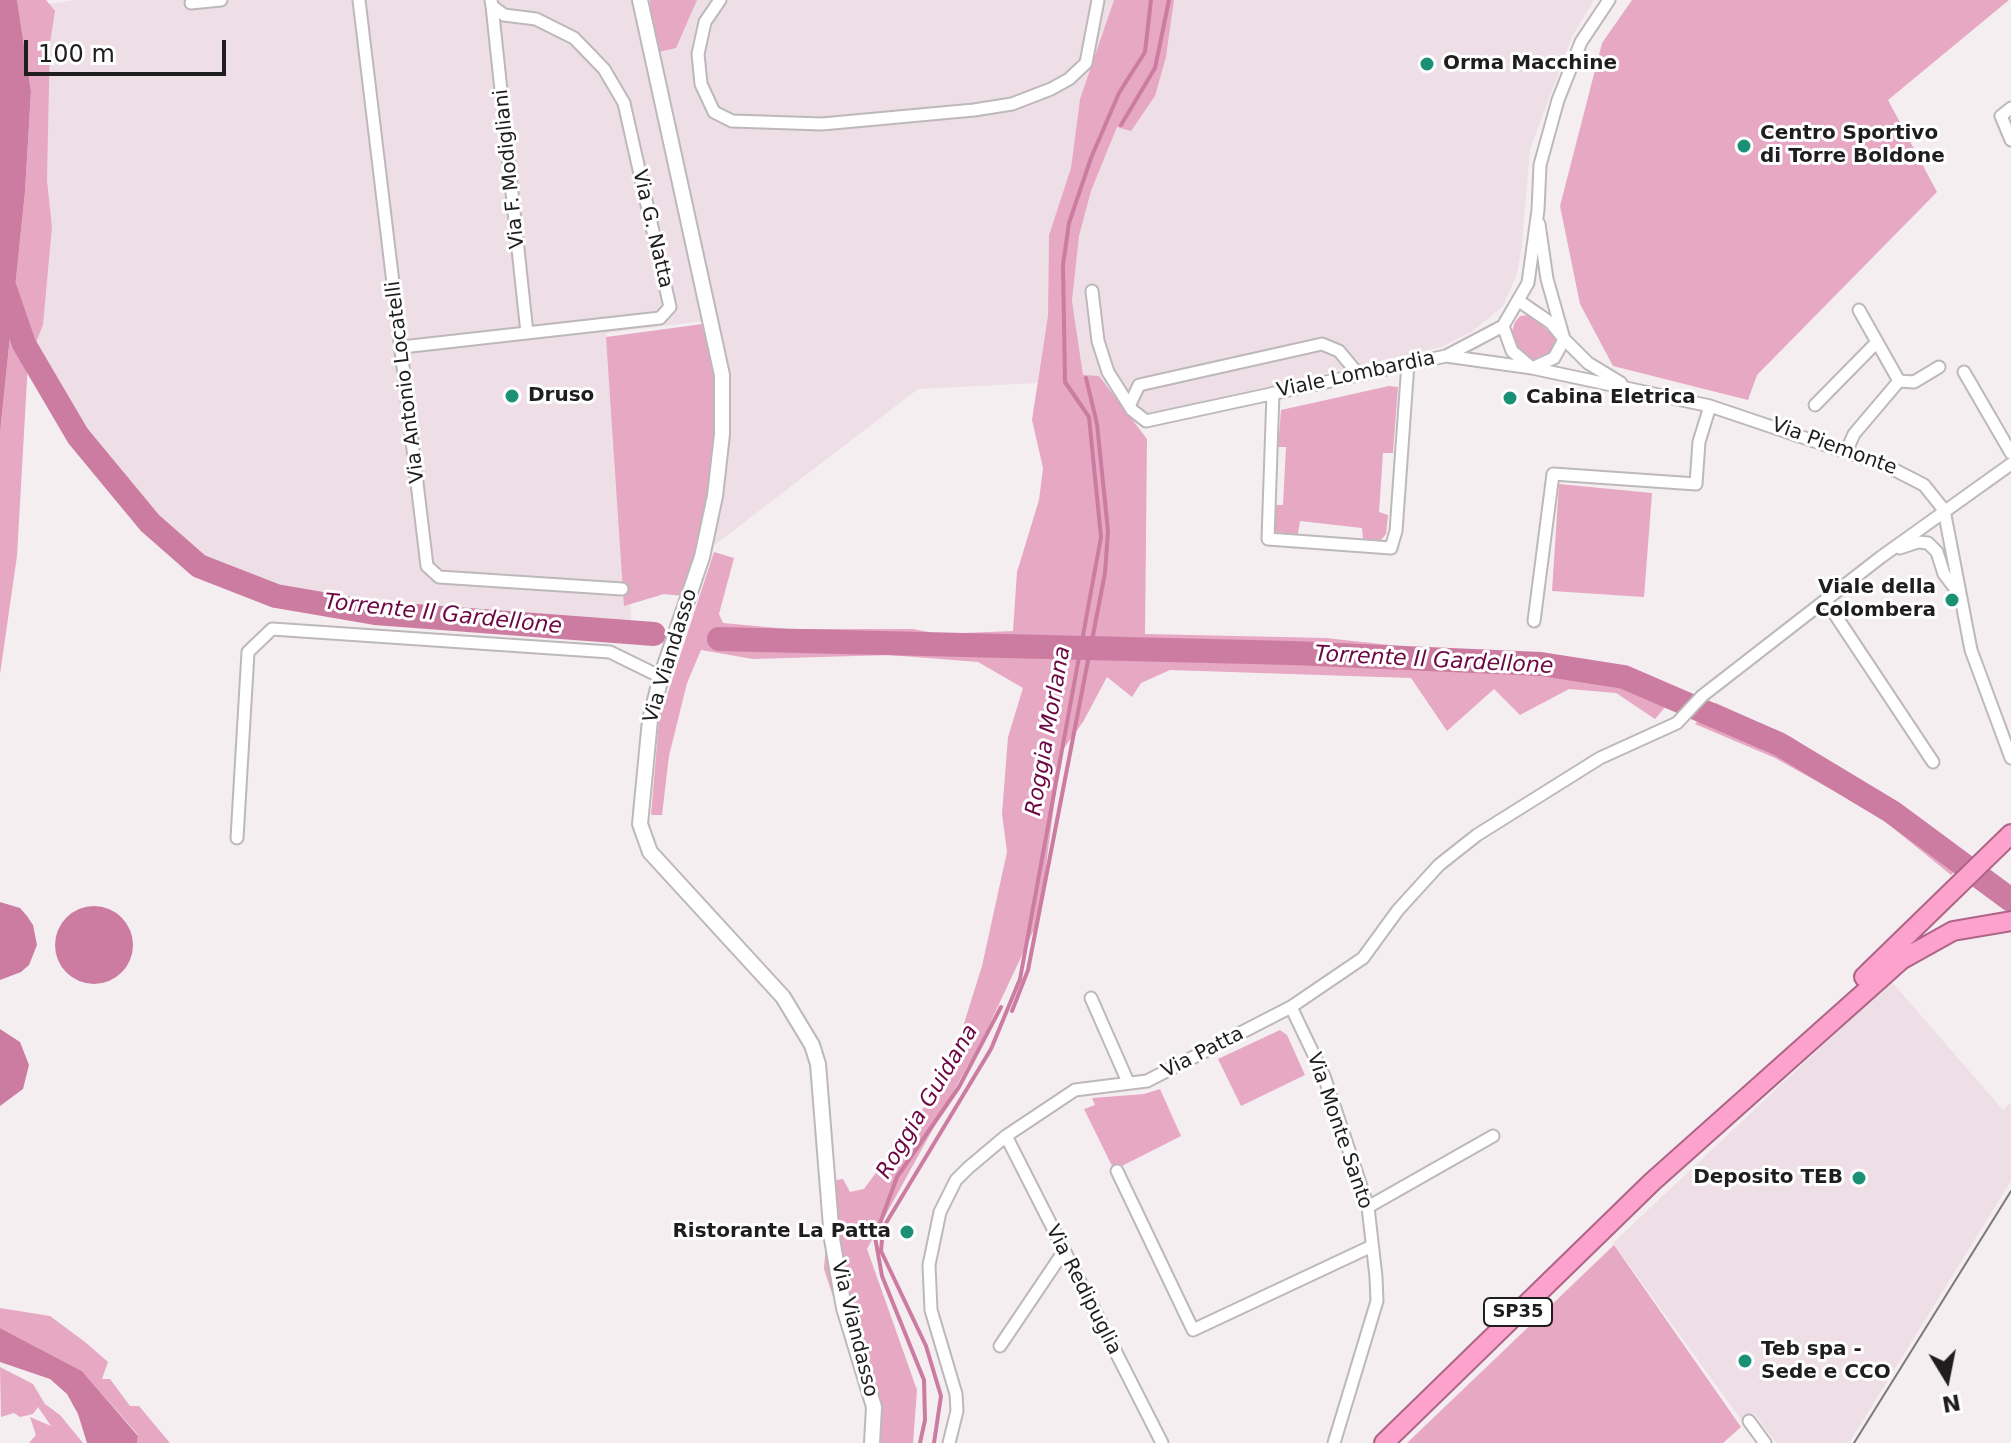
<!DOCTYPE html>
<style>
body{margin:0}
#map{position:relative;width:2011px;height:1443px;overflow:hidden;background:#f4eef1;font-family:"DejaVu Sans",sans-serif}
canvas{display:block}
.north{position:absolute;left:1907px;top:1339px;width:80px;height:80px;-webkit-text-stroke:6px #fff;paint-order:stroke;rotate:170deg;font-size:22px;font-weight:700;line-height:32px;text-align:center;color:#1f1d1d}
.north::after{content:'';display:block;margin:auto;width:28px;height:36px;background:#1f1d1d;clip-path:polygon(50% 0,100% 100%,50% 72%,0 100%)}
.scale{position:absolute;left:24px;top:40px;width:202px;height:36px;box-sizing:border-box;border:4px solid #1f1d1d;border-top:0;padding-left:10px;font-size:24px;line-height:28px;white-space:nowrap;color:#1f1d1d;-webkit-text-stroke:6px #fff;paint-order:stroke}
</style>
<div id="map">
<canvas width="2011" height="1443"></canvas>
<div class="north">N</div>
<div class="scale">100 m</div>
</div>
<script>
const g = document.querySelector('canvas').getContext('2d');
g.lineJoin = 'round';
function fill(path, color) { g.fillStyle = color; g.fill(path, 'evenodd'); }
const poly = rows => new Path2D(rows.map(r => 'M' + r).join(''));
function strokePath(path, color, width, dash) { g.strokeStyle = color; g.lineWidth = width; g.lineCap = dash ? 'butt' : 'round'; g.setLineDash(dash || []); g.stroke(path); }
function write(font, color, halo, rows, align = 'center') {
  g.font = font + ' "DejaVu Sans",sans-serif'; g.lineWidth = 6; g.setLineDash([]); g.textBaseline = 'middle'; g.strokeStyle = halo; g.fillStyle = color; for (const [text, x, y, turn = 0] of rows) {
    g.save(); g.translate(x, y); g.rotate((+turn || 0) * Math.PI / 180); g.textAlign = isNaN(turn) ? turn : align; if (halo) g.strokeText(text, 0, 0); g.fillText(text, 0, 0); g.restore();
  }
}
fill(poly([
 [75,0,1114,0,1080,99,1071,168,1049,235,1048,315,1037,383,918,389,695,560,711,438,704,321,606,333,632,626,392,616,310,605,215,578,166,550,109,493,59,426,28,362,43,325,52,227,47,180,50,44,55,12,49,4],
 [1174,0,1594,0,1572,37,1530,149,1522,244,1517,274,1503,306,1473,331,1441,347,1129,418,1083,376,1072,301,1079,236,1091,191,1117,127,1166,57],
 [1891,981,2003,1110,2011,1102,2011,1181,1849,1443,1776,1443,1754,1413,1742,1421,1613,1243]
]), '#eddfe5');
fill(poly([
 [17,0,46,0,55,11,50,44,47,180,52,227,43,325,28,362,17,556,0,674,0,433,25,192,31,91],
 [650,0,697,0,676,48,654,53],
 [1114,0,1174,0,1166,57,1155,96,1131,131,1117,127,1091,191,1079,236,1072,301,1083,375,1099,376,1147,439,1145,634,1326,638,1606,669,1678,692,1655,719,1616,693,1569,689,1520,715,1494,689,1447,731,1411,678,1170,670,1141,683,1132,697,1107,677,1083,722,1061,752,1039,919,984,1036,867,1249,917,1390,913,1443,868,1443,866,1398,824,1269,831,1181,843,1179,850,1192,864,1189,924,1107,938,1074,956,1049,982,966,1007,852,1002,814,1008,737,1023,688,978,662,889,655,753,659,701,650,687,683,669,756,662,815,651,815,659,720,714,552,734,558,719,614,723,623,788,629,913,629,939,634,1013,631,1017,572,1039,500,1043,468,1032,420,1048,315,1049,235,1071,168,1080,99],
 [1632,0,2009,0,1888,100,1937,192,1757,375,1748,400,1613,366,1580,304,1560,206,1602,43],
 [1529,315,1558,339,1552,351,1541,359,1531,360,1513,342,1511,334,1515,322,1520,316],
 [710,323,718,416,714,482,683,596,664,594,624,606,606,337],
 [1389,386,1398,387,1393,453,1383,453,1379,512,1388,515,1386,534,1381,540,1363,539,1362,528,1300,521,1298,534,1273,532,1274,505,1283,505,1286,447,1278,447,1281,410],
 [1559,484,1652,493,1644,597,1552,591],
 [1716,703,1791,737,1968,858,1951,875,1877,815,1775,758,1695,724],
 [1280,1030,1287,1035,1305,1075,1241,1106,1218,1059],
 [1160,1089,1181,1136,1114,1170,1084,1109,1095,1105,1092,1098,1144,1094],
 [1614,1245,1741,1427,1723,1443,1407,1443],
 [0,1308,50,1316,85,1342,108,1362,102,1379,110,1379,130,1406,139,1406,170,1443,137,1443,138,1435,82,1371,0,1328],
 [0,1367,33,1384,45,1404,60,1415,83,1443,29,1443,36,1435,30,1417,51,1426,38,1407,33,1414,20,1417,14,1413,1,1417]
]), '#e6a8c3');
fill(poly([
 [0,0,17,0,31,91,25,192,0,433],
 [0,902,20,908,27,916,33,925,37,945,29,965,21,972,0,980],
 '55 945a39 39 0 1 1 78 0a39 39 0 1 1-78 0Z',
 [0,1029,20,1042,29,1065,23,1089,0,1106],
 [0,1328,82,1371,138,1436,137,1443,87,1443,78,1414,67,1394,50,1379,0,1362]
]), '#cd7ca1');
strokePath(poly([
 [1121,125,1155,68,1169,0],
 [1012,1011,1028,970,1105,573,1108,531,1097,424,1086,378],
 [920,1443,925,1420,924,1380,882,1276,875,1237,897,1177,959,1087,1001,1007],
 [934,1443,941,1396,926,1346,881,1251,883,1228,991,1049,1020,979,1101,537,1089,417,1065,382,1063,265,1069,223,1091,158,1119,93,1145,52,1151,0]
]), '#cd7ca1', 4);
strokePath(poly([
 [4,286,24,344,78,436,150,523,199,566,276,596,375,613,654,634],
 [719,639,1292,653,1541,664,1624,677,1779,744,1892,812,2011,900]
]), '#cd7ca1', 24);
const minor = poly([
 [359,0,427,566,439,577,622,589],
 [720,0,705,22,698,54,701,84,714,112,732,121,822,124,974,110,1012,104,1051,89,1069,79,1086,63,1098,0],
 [191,3,221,0],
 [492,6,527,333],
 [2011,108,2001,116,2011,140],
 [1539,224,1547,279,1564,339,1588,363,1621,383],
 [1092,291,1098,341,1108,372,1132,410,1146,421,1446,356,1503,326,1528,283,1538,210,1540,165,1558,100,1581,42,1609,0],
 [1503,326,1512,351,1532,368,1554,358,1559,349,1564,339,1551,323,1519,301],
 [402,347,660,318,670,307,624,103,604,69,574,38,536,19,504,15,492,6,491,0],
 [1446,356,1532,368,1710,406,1885,465,1924,485,1944,510,1971,650,2011,758],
 [1964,372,2011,453],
 [1899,381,1914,382,1939,367],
 [1273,393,1268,539,1391,548,1396,531,1408,363],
 [1130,404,1139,385,1322,344,1339,351,1358,374],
 [1815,405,1877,342],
 [1846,452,1854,434,1899,381,1859,310],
 [1900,548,1918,542,1928,543,1937,552,1944,574,1957,591],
 [1826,601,1933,762],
 [1534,621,1553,474,1696,484,1699,442,1710,406],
 [237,838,248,652,272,629,610,652,661,677],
 [1091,998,1128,1082],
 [1291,1007,1324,1076,1368,1207,1376,1277,1377,1301,1334,1443],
 [1006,1136,1162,1443],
 [1117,1171,1193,1330,1372,1246],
 [1368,1207,1493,1136],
 [1000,1346,1064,1251],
 [1749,1421,1765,1443],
 [949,1443,957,1411,956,1394,931,1310,929,1265,940,1212,956,1180,968,1168,1006,1136,1075,1090,1147,1081,1291,1007,1363,958,1398,910,1439,865,1477,835,1600,758,1677,723,1702,696,1881,557,2011,464]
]);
const tertiary = poly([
 [640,0,722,375,722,434,715,496,702,557,661,677,650,720,640,824,650,852,783,997,812,1045,818,1064,832,1239,844,1308,874,1407,872,1443]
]);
const trunk = poly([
 [1864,977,2011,834],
 [1384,1443,1652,1182,1901,960,1953,931,2011,921]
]);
strokePath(minor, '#bdb8ba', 15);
strokePath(tertiary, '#bdb8ba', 18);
strokePath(trunk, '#ae6487', 22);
strokePath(minor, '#fff', 11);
strokePath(tertiary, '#fff', 14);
strokePath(trunk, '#fca2cc', 18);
strokePath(poly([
 [1854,1443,2011,1191]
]), '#7e7a7b', 2);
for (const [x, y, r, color] of [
 [1427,64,8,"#1a9074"],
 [1744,146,8,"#1a9074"],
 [512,396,8,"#1a9074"],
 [1510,398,8,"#1a9074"],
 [1952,600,8,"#1a9074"],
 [1859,1178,8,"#1a9074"],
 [907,1232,8,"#1a9074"],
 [1745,1361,8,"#1a9074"]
]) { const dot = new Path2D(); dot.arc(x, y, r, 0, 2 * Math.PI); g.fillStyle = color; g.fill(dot); strokePath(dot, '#fff', 3); }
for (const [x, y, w] of [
 [1518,1312,68]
]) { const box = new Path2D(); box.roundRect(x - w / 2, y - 14, w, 28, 6); g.fillStyle = '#fff'; g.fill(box); strokePath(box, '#1f1d1d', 2); }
write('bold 18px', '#1f1d1d', null, [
 ["SP35",1518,1312]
]);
write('bold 20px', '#1f1d1d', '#fff', [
 ["Orma Macchine",1443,64],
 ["Centro Sportivo",1760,134],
 ["di Torre Boldone",1760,157],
 ["Druso",528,396],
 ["Cabina Eletrica",1526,398],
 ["Viale della",1936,588,"right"],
 ["Colombera",1936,611,"right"],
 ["Deposito TEB",1843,1178,"right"],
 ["Ristorante La Patta",891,1232,"right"],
 ["Teb spa -",1761,1350],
 ["Sede e CCO",1761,1373]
], 'left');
write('20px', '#1f1d1d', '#fff', [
 ["Via F. Modigliani",510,169,-96],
 ["Via G. Natta",652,229,77],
 ["Viale Lombardia",1356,375,-12],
 ["Via Antonio Locatelli",406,382,-97],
 ["Via Piemonte",1834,447,20],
 ["Via Viandasso",671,656,-73],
 ["Via Patta",1203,1053,-27],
 ["Via Monte Santo",1339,1131,71],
 ["Via Redipuglia",1083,1290,63],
 ["Via Viandasso",854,1329,76]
]);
write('italic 22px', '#6c0743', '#fff', [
 ["Torrente Il Gardellone",443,615,6],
 ["Torrente Il Gardellone",1434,661,3],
 ["Roggia Morlana",1049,731,-80],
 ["Roggia Guidana",928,1102,-59]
]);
</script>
